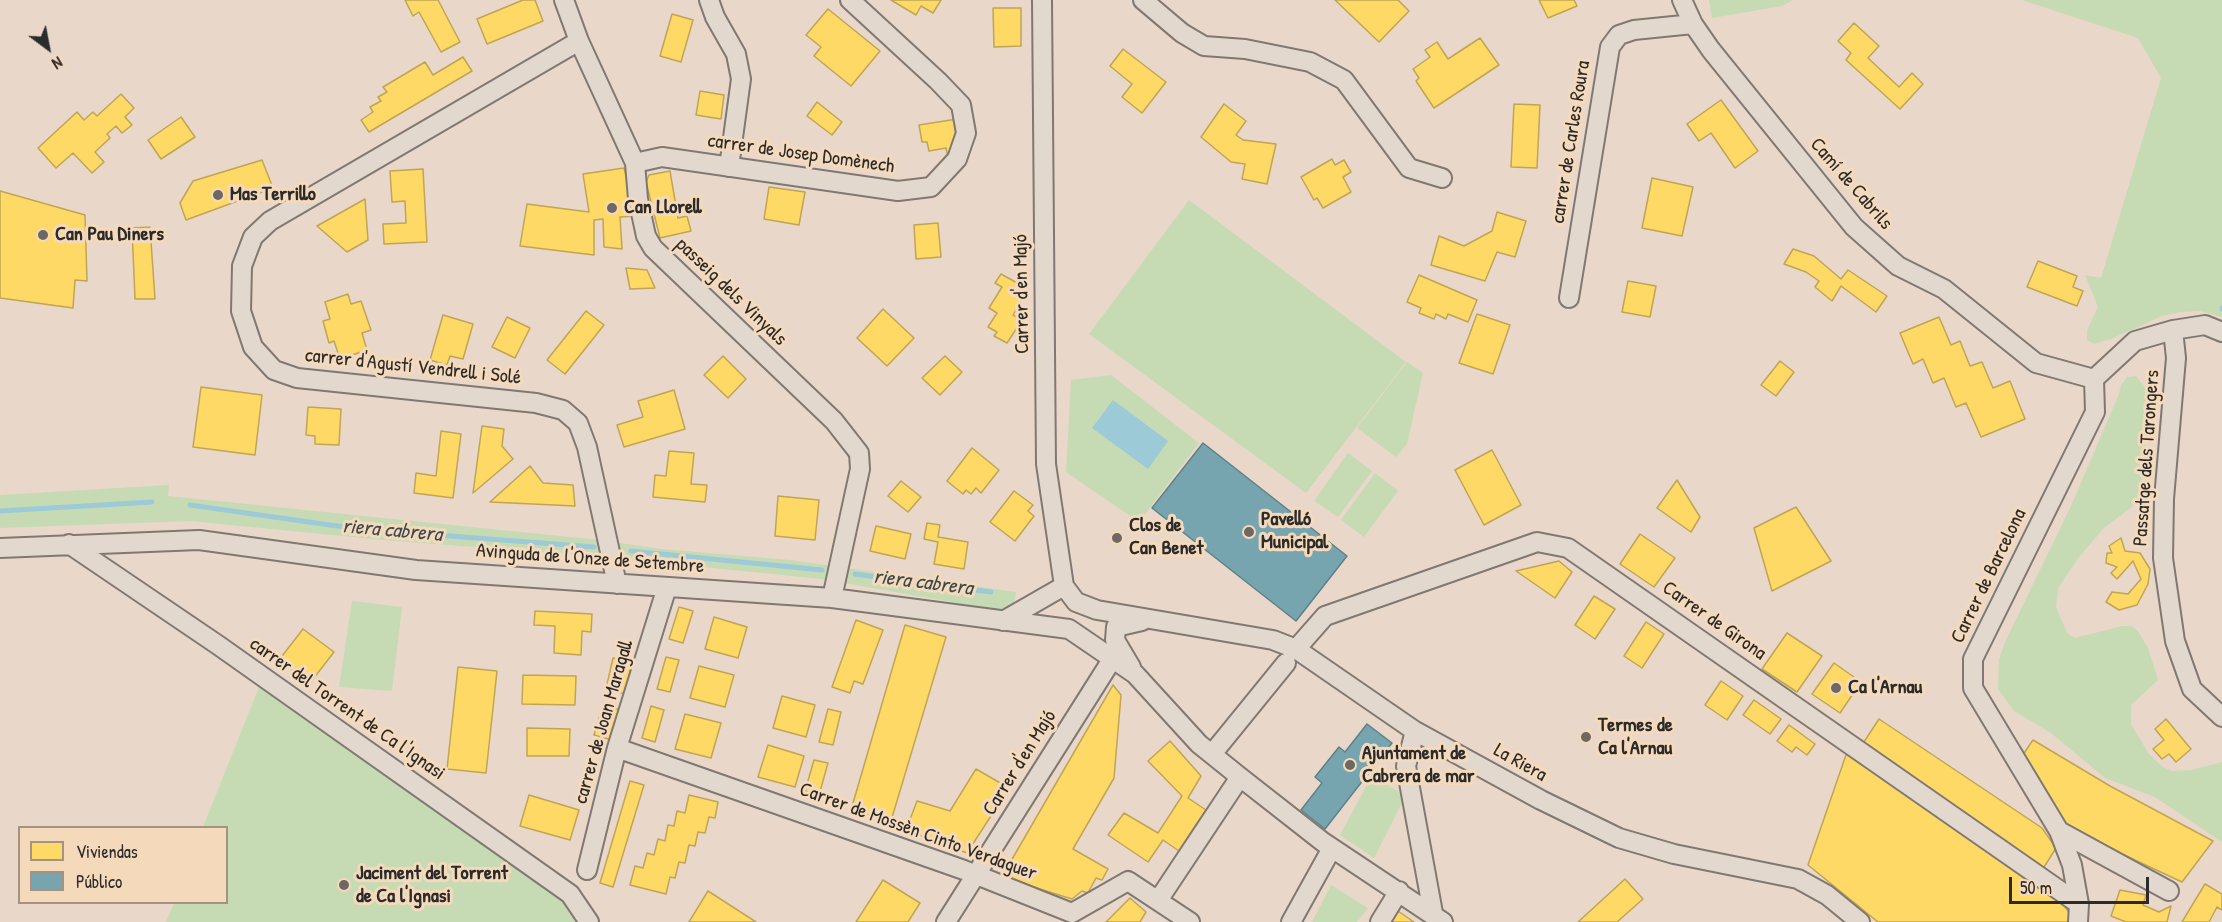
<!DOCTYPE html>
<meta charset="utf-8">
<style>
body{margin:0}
#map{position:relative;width:2222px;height:922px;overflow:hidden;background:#e9d7c9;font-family:"Patrick Hand",sans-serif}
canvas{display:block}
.legend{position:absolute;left:18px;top:826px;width:210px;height:78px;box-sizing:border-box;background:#f5d9bb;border:2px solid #a49381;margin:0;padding:8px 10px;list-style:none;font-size:18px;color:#2b2b2b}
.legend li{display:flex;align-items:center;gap:12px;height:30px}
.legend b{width:30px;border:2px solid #a49381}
.north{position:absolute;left:18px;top:18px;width:60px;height:60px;-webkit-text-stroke:4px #f5d9bb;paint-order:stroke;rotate:148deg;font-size:16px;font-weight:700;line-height:24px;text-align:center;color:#2b2b2b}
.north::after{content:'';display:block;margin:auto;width:21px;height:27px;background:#2b2b2b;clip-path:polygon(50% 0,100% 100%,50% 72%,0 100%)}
.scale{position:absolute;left:2009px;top:877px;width:140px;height:27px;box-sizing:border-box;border:3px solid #2b2b2b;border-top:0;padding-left:8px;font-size:18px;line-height:21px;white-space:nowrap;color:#2b2b2b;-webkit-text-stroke:4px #f5d9bb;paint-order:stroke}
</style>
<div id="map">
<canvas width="2222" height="922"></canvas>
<ul class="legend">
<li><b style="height:16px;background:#ffd966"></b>Viviendas</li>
<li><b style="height:16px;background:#76a5af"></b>Público</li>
</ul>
<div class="north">N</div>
<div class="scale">50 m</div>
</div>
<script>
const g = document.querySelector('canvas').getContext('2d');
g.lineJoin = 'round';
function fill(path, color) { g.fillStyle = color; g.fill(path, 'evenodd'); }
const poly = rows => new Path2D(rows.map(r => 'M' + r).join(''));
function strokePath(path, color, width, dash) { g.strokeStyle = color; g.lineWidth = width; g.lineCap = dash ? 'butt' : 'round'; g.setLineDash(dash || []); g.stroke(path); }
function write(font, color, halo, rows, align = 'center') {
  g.font = font + ' "Patrick Hand",sans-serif'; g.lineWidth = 6; g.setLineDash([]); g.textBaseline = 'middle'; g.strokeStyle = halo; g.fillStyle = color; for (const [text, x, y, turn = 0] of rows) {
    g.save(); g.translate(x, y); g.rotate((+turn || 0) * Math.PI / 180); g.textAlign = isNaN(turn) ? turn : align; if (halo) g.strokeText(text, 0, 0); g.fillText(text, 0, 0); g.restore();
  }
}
fill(poly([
 [1709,0,1793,0,1782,6,1712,18],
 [2022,0,2222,0,2222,317,2200,311,2180,312,2162,316,2111,339,2094,344,2087,340,2087,330,2098,307,2085,275,2101,278,2161,78,2138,38],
 [1189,200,1406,362,1306,493,1089,334],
 [1407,362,1423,373,1407,444,1396,457,1357,428],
 [1111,375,1199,443,1139,522,1066,472,1071,380],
 [2136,376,2148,391,2149,403,2140,490,2133,506,2104,528,2079,557,2058,588,2056,607,2067,633,2075,638,2122,626,2131,626,2138,631,2148,648,2158,680,2131,705,2131,724,2149,754,2163,767,2172,771,2191,770,2222,762,2222,842,2155,797,2105,778,2051,733,2014,711,1998,689,1999,659,2006,640,2071,506,2119,394,2121,385,2127,377],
 [1348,453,1372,471,1338,517,1314,501],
 [1375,473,1398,491,1364,537,1341,520],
 [169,485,168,496,599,540,662,549,790,560,1016,592,1012,613,822,579,593,556,383,540,190,521,0,528,0,495],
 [352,601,402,607,392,691,339,687],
 [259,687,575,910,576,922,166,922,174,903,226,902,226,828,203,827],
 [1371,777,1406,795,1374,858,1340,835],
 [1331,885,1368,908,1357,922,1312,922]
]), '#c6dbb3');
fill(poly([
 [1113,400,1168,441,1148,469,1092,428]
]), '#9ccad6');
const homes = poly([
 [405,0,438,0,460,42,441,52,419,12,413,16,405,0],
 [523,0,535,0,543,21,487,44,477,19,523,0],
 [891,0,941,0,933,13,921,6,916,15,891,0],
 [1335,0,1398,0,1409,11,1379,42,1335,0],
 [1539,0,1574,0,1577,6,1548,18,1539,0],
 [993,8,1021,8,1021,46,994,47,993,8],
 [828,9,880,51,851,86,814,56,821,47,806,35,828,9],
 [672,14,693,20,681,62,660,56,672,14],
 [1854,23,1879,46,1868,58,1899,87,1912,73,1923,84,1900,109,1846,60,1851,53,1838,41,1854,23],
 [1480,38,1499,65,1434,108,1416,81,1419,78,1413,69,1430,57,1425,50,1437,42,1448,59,1480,38],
 [1123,49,1166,82,1142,113,1122,97,1132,84,1110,66,1123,49],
 [463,57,472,71,369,132,361,120,373,112,370,107,381,101,378,97,387,92,383,87,425,62,433,75,463,57],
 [700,91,724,95,721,119,696,115,700,91],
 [121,94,134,108,125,117,132,125,122,133,116,126,107,134,110,138,95,152,104,162,92,173,73,153,56,168,38,148,77,112,84,120,93,112,97,116,121,94],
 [1721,100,1758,151,1735,168,1711,133,1699,141,1687,124,1721,100],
 [817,102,842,122,832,135,807,116,817,102],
 [1224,104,1246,121,1236,135,1243,140,1276,144,1267,184,1242,179,1245,164,1231,162,1201,137,1224,104],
 [1514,104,1540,105,1537,168,1511,167,1514,104],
 [181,117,195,137,161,159,148,140,181,117],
 [957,119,960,139,958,151,947,153,946,148,929,151,927,142,922,142,919,125,957,119],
 [1332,159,1335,165,1344,160,1351,172,1343,177,1351,192,1323,208,1317,198,1314,200,1301,177,1332,159],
 [262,160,273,188,186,220,180,203,193,181,262,160],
 [624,168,637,216,620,217,622,249,604,247,603,219,594,220,594,255,520,246,527,204,589,212,583,174,624,168],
 [423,169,427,242,384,244,383,224,406,223,405,201,392,202,390,171,423,169],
 [670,171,678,218,687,216,691,231,660,238,646,182,649,175,670,171],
 [1652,178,1693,187,1682,236,1642,228,1652,178],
 [769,187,805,192,799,225,764,219,769,187],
 [0,191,85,215,87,281,75,280,73,308,0,298,0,191],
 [365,199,368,240,347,252,317,226,365,199],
 [1497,212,1526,221,1515,257,1497,252,1485,281,1431,265,1439,236,1464,246,1492,231,1497,212],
 [938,223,941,257,916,259,914,225,938,223],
 [150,227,155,299,135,299,132,228,150,227],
 [1793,249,1814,256,1841,279,1848,270,1887,296,1876,312,1841,286,1832,301,1815,287,1819,281,1806,272,1784,264,1793,249],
 [2038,261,2077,276,2073,287,2083,291,2077,306,2027,287,2038,261],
 [626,268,647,270,655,288,630,289,626,268],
 [1001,274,1028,289,1013,315,1022,320,1007,343,994,336,997,332,988,327,997,313,989,308,1002,287,995,283,1001,274],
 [1419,275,1477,300,1468,322,1448,314,1446,319,1436,314,1434,319,1419,313,1421,308,1407,302,1419,275],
 [1628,281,1656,286,1650,317,1622,312,1628,281],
 [348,294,351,304,361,301,371,330,362,333,367,350,340,359,334,341,329,343,323,321,330,319,325,302,348,294],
 [883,309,914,338,887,366,857,338,883,309],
 [586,311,604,325,565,374,547,360,586,311],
 [1477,314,1510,325,1493,374,1459,363,1477,314],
 [443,315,473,324,463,359,450,356,447,365,430,360,443,315],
 [507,317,530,328,515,358,492,347,507,317],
 [1939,317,1951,345,1960,341,1970,366,1982,362,1993,388,2010,381,2025,419,1981,437,1966,403,1956,407,1944,378,1933,383,1923,359,1913,364,1900,333,1939,317],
 [723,356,746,379,728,398,704,375,723,356],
 [945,356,962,372,940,395,922,378,945,356],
 [1780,361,1794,372,1776,396,1761,385,1780,361],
 [201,387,262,395,255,455,193,447,201,387],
 [674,390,685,429,624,447,617,425,643,417,638,401,674,390],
 [308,407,341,409,339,445,315,444,315,436,306,435,308,407],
 [482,426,504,429,502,446,513,459,473,493,482,426],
 [441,431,461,434,453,498,414,493,416,473,436,476,441,431],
 [972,448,999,470,981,493,976,488,971,494,966,490,963,494,947,481,972,448],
 [1492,450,1521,505,1484,525,1455,470,1492,450],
 [669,451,694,453,691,484,707,485,705,502,653,497,655,475,666,476,669,451],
 [530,466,543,483,573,485,575,506,490,502,530,466],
 [1677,480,1700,517,1691,532,1657,508,1677,480],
 [901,481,921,497,908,512,888,496,901,481],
 [1014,491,1033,505,1028,511,1034,516,1015,541,990,522,1014,491],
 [778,496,819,500,815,540,775,536,778,496],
 [1796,507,1831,561,1772,591,1754,528,1796,507],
 [927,523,940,525,938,537,968,542,964,569,934,564,938,542,924,539,927,523],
 [876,526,911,534,905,559,870,551,876,526],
 [1640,534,1675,558,1654,587,1620,564,1640,534],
 [2121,538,2125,551,2140,553,2150,569,2148,584,2137,605,2119,610,2106,602,2112,592,2128,594,2141,579,2133,561,2117,579,2111,573,2117,567,2106,563,2107,553,2112,553,2109,546,2121,538],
 [1559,561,1572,572,1555,598,1516,571,1559,561],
 [1594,596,1615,609,1595,639,1575,625,1594,596],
 [679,607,693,611,683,643,669,639,679,607],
 [535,611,592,614,591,632,582,631,581,655,554,653,555,626,534,625,535,611],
 [714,617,747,627,738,658,705,649,714,617],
 [856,620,883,630,863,684,854,681,850,693,832,687,856,620],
 [1646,622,1664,634,1642,668,1624,656,1646,622],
 [905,625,946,637,891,821,851,810,905,625],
 [303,629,334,652,310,683,279,660,303,629],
 [1787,633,1822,656,1797,692,1762,669,1787,633],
 [666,657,679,660,670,692,657,689,666,657],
 [613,658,632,663,625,694,606,689,613,658],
 [1834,663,1861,682,1840,713,1812,694,1834,663],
 [699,666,734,675,725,707,690,698,699,666],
 [458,667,497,671,486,773,447,769,458,667],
 [523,675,576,676,575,705,522,704,523,675],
 [1721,681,1743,696,1727,720,1705,705,1721,681],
 [1113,685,1121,695,1114,778,1073,849,1108,869,1102,880,1096,878,1088,893,1082,891,1072,899,1011,880,1008,868,1011,861,1113,685],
 [782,696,815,705,806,737,773,728,782,696],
 [1754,700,1781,719,1770,734,1743,715,1754,700],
 [603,705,621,710,612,740,594,735,603,705],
 [651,706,664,710,655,742,642,738,651,706],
 [828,709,841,712,833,745,819,742,828,709],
 [685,714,721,723,711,758,675,749,685,714],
 [1879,719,2042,828,2056,848,2041,872,1862,745,1879,719],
 [2166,719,2191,749,2176,762,2169,754,2162,759,2153,749,2164,740,2155,729,2166,719],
 [1789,725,1815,744,1807,755,1796,747,1792,752,1777,741,1789,725],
 [527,728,570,729,569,756,527,756,527,728],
 [2033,740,2110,786,2213,841,2182,882,2077,833,2058,819,2020,759,2033,740],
 [1170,741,1201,776,1188,798,1206,810,1179,851,1163,840,1148,862,1108,835,1124,813,1158,833,1182,796,1148,761,1170,741],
 [768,745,804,756,795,787,758,777,768,745],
 [1847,752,2059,899,2071,915,2071,922,1878,922,1808,865,1847,752],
 [814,760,828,763,819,795,805,791,814,760],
 [976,769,1009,788,967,853,906,830,917,801,950,811,976,769],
 [630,781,644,785,613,887,600,883,630,781],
 [529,795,579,810,570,840,520,826,529,795],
 [689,795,718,802,715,818,709,817,705,833,698,832,695,846,689,845,685,863,679,862,675,878,670,877,666,894,630,885,635,866,643,868,647,853,654,855,658,839,665,841,668,825,674,826,677,811,685,813,689,795],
 [1625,879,1643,899,1617,922,1578,922,1625,879],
 [883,880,920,903,908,922,856,922,883,880],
 [2205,884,2222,894,2222,910,2217,907,2209,922,2182,922,2205,884],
 [2120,890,2146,895,2143,905,2159,912,2171,906,2167,922,2126,922,2111,916,2120,890],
 [708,891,756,922,689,922,708,891],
 [1130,898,1146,912,1140,922,1106,922,1130,898],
 [1398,911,1414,922,1391,922,1398,911]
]);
fill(homes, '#ffd966');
strokePath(homes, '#bfa554', 1.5);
const public = poly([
 [1203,443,1347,556,1296,621,1152,508,1203,443],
 [1367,724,1392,743,1325,829,1301,810,1322,783,1315,777,1339,747,1345,752,1367,724]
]);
fill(public, '#76a5af');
strokePath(public, '#608087', 1.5);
strokePath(poly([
 [2222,309,2222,308],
 [190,505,358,529,594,547],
 [0,511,152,502],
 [631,551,822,570],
 [855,574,991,592]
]), '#9ccad6', 5);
const minor = poly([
 [564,0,579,41,635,163,638,199,646,236,653,248,834,421,859,453,860,469,832,598],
 [709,0,715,17,736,54,741,79,729,167],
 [1042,0,1046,464,1064,586],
 [1143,0,1182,33,1204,46,1245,49,1310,62,1344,80,1409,168,1442,178],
 [1682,0,1693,24,1711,50,1854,227,1898,266,1944,289,2036,363,2094,379],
 [579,41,270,221,253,237,242,266,241,311,253,347,274,370,297,378,536,403,563,410,578,423,587,447,617,584],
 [635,163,662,157,898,191,931,187,957,159,966,133,961,105,938,81,850,0],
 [1569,298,1610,47,1619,35,1634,30,1693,24],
 [2173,330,2176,358,2164,499,2163,558,2175,641,2192,689,2222,717],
 [2094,379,2135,341,2173,330,2205,325,2222,332],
 [69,544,218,645,570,894,589,922],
 [0,548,199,540,416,570,832,598,1069,629,1135,674,1199,744,1240,777,1323,842,1443,922],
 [1064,586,1076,602,1097,610,1273,640,1296,649,1415,731,1541,800,1619,838,1674,854,1798,879,1827,895,1860,922],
 [1003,621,1064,586],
 [1296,649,1325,616,1537,542,1568,548,2079,904],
 [1131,667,1115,640,1116,627,1142,621],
 [1415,731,1406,766,1433,913],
 [617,748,964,870,1072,913,1128,881,1190,922],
 [1212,754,1286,663],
 [2059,831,2169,891],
 [587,870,617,748,667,587],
 [1159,899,1240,777],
 [946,922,1113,658],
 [1291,922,1332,848],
 [1380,922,1399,891],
 [2078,922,2079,904,2072,865,2059,831,1973,688,1973,659,2095,412,2094,379]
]);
strokePath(minor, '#807872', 22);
strokePath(minor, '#e3d8cd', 18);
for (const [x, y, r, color] of [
 [218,195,6,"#6e6762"],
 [612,208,6,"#6e6762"],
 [43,235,6,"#6e6762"],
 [1249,532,6,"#6e6762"],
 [1117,538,6,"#6e6762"],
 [1836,688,6,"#6e6762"],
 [1586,737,6,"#6e6762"],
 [1350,765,6,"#6e6762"],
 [344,885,6,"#6e6762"]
]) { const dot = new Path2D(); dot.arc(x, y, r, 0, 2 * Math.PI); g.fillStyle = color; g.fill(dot); strokePath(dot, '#f5d9bb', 2); }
write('20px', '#2b2b2b', '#f5d9bb', [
 ["carrer de Carles Roura",1571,142,-81],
 ["carrer de Josep Domènech",801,154,8],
 ["Camí de Cabrils",1851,184,49],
 ["passeig dels Vinyals",731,292,44],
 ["Carrer d'en Majó",1022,294,-91],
 ["carrer d'Agustí Vendrell i Solé",413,367,6],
 ["Passatge dels Tarongers",2147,458,-86],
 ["Avinguda de l'Onze de Setembre",590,559,4],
 ["Carrer de Barcelona",1989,576,-64],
 ["Carrer de Girona",1714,621,35],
 ["carrer del Torrent de Ca l'Ignasi",347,709,35],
 ["carrer de Joan Maragall",604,722,-74],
 ["Carrer d'en Majó",1020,763,-58],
 ["La Riera",1520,763,29],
 ["Carrer de Mossèn Cinto Verdaguer",918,832,20]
]);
write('bold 20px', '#2b2b2b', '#f5d9bb', [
 ["Mas Terrillo",230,195],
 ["Can Llorell",624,208],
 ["Can Pau Diners",55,235],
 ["Pavelló",1261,520],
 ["Municipal",1261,543],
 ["Clos de",1129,526],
 ["Can Benet",1129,549],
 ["Ca l'Arnau",1848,688],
 ["Termes de",1598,726],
 ["Ca l'Arnau",1598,749],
 ["Ajuntament de",1362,754],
 ["Cabrera de mar",1362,777],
 ["Jaciment del Torrent",356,874],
 ["de Ca l'Ignasi",356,897]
], 'left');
write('italic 21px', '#3b4a4e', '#f5d9bb', [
 ["riera cabrera",392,531,5],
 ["riera cabrera",923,583,7]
]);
</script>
